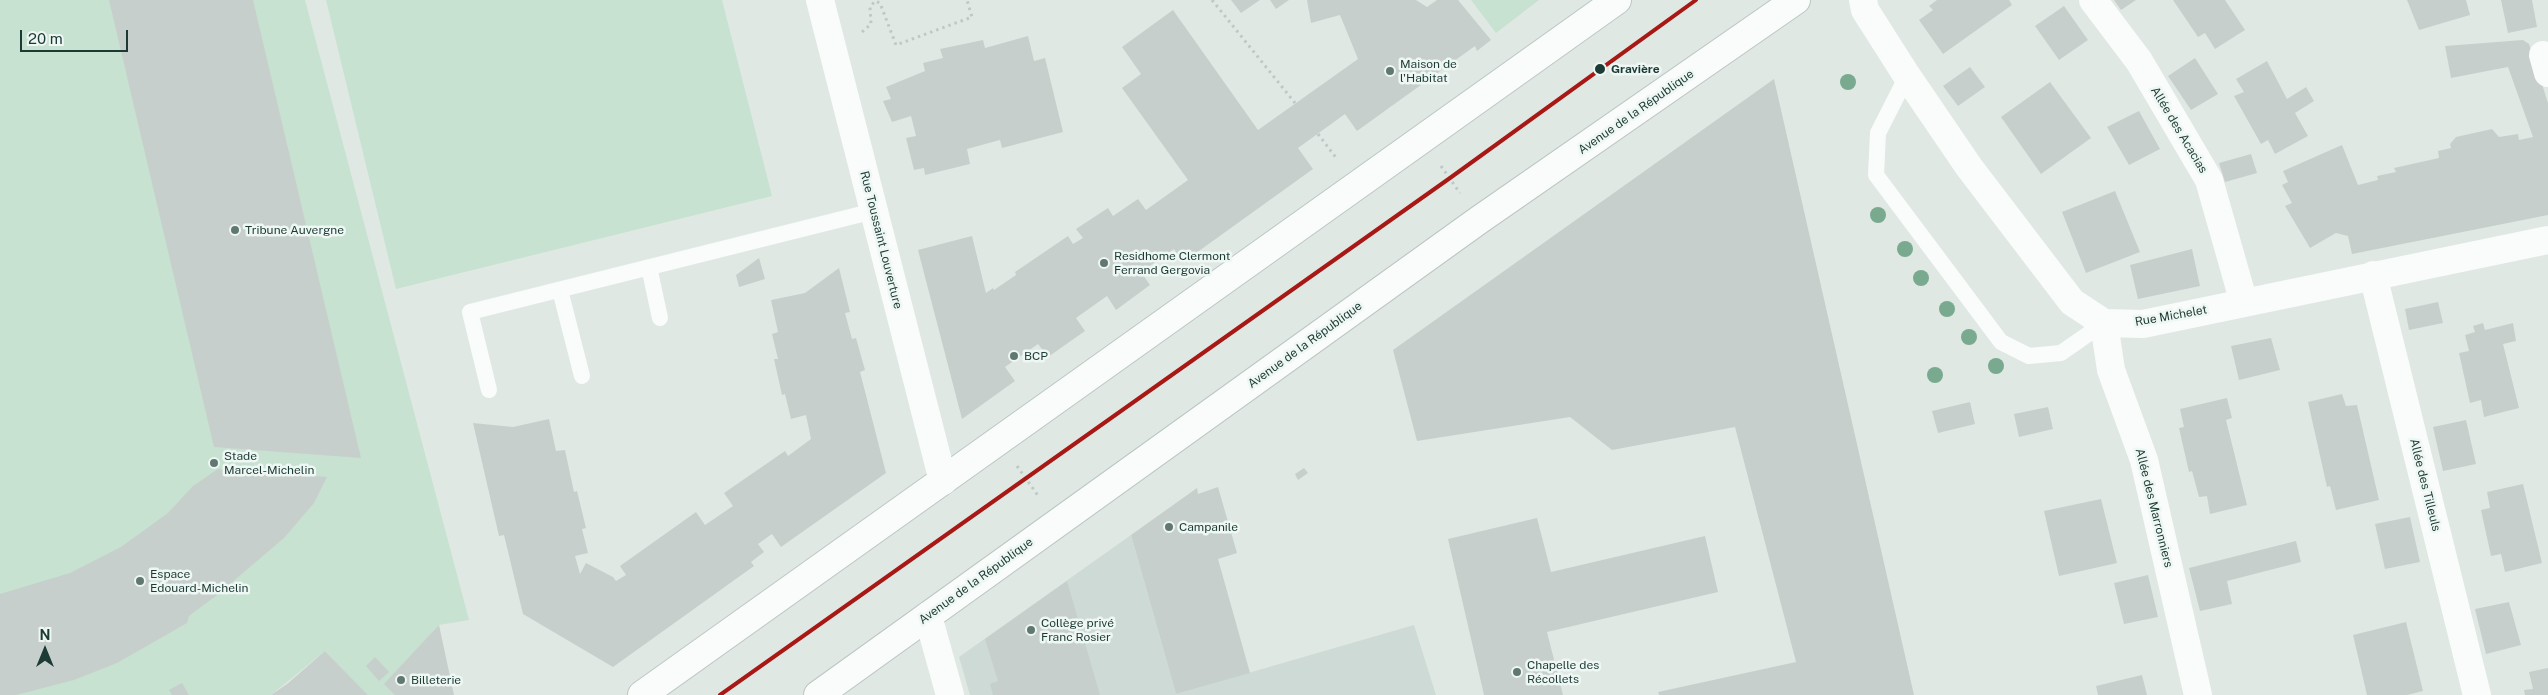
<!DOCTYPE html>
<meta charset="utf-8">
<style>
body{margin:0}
#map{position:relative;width:2548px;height:695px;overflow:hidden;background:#e0e8e4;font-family:"Public Sans",sans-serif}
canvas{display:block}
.north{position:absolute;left:20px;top:625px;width:50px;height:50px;-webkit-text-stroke:4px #eef7f3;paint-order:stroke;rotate:0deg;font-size:14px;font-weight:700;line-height:20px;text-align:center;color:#1d3b35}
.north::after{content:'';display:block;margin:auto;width:18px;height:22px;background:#1d3b35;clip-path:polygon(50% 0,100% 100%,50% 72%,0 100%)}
.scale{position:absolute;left:20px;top:30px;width:108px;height:22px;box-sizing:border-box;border:2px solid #1d3b35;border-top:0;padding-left:6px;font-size:15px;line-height:18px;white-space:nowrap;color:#1d3b35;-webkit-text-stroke:4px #eef7f3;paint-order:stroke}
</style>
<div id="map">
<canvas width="2548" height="695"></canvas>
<div class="north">N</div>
<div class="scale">20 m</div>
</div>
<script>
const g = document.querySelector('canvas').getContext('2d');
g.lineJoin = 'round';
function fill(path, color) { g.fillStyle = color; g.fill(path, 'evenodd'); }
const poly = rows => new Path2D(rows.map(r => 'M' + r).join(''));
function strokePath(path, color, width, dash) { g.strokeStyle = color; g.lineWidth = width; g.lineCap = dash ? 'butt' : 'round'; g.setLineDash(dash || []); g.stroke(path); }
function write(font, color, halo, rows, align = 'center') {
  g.font = font + ' "Public Sans",sans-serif'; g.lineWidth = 5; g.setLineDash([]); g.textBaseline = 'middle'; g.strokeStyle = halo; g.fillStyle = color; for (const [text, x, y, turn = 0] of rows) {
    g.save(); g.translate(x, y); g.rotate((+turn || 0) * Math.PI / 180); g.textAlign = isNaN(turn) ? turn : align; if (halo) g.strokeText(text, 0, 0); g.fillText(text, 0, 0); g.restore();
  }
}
fill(poly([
 [1131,535,1176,694,1414,625,1436,695,970,695,959,657]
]), '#cddad5');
fill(poly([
 [0,0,305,0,469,620,439,625,419,649,395,695,368,695,325,651,271,695,0,695],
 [326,0,722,0,772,196,396,289],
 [1471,0,1539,0,1496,33]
]), '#c7e2d1');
fill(poly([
 [109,0,253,0,361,458,214,447],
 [1231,0,1260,0,1241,13],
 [1270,0,1289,0,1276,9],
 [1307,0,1416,0,1427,7,1437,0,1458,0,1491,40,1477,51,1475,46,1357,131,1345,114,1298,148,1313,169,1185,261,1183,263,1174,249,1141,272,1150,285,1116,310,1107,296,1076,318,1085,331,1048,357,1038,344,1005,367,1015,381,962,419,918,250,972,236,986,293,993,288,994,290,1016,275,1015,272,1068,236,1073,244,1083,238,1076,229,1108,208,1113,216,1138,199,1146,210,1188,180,1122,88,1141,74,1122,47,1173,10,1258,130,1358,59,1340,15,1311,23],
 [1937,0,2009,0,2012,5,1943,54,1919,20,1933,10,1929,6],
 [2114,0,2136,0,2121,10],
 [2173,0,2225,0,2245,30,2215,49,2205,33,2198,37],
 [2407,0,2466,0,2470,15,2419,30],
 [2501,0,2532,0,2537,27,2508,33],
 [2064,6,2088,40,2059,60,2035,26],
 [1028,36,1034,61,1045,58,1063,132,1002,148,1000,140,967,149,970,164,925,175,924,168,914,170,906,138,916,136,911,116,892,122,883,101,891,99,886,87,925,71,923,63,943,58,940,49,983,40,985,48],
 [2523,40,2529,44,2548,103,2548,215,2352,254,2348,236,2336,233,2310,248,2285,206,2292,203,2282,185,2288,182,2283,171,2342,145,2358,185,2378,180,2377,176,2396,172,2394,168,2439,158,2438,151,2451,148,2450,144,2456,137,2492,129,2499,137,2518,134,2519,140,2533,137,2508,67,2451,78,2445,46],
 [2195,58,2218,94,2191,110,2168,76],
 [2267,61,2287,99,2306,87,2314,101,2295,113,2308,136,2275,154,2268,140,2261,144,2234,96,2244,92,2236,79],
 [1970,67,1985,87,1958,106,1943,86],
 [1774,79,1914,695,1659,695,1658,692,1796,662,1735,427,1612,450,1570,417,1417,441,1393,350],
 [2050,82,2091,138,2041,174,2001,117],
 [2139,111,2160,149,2129,165,2107,127],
 [2251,154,2257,173,2225,182,2219,163],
 [2115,191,2140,252,2086,273,2062,212],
 [2192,249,2200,286,2138,299,2130,265],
 [759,258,765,279,739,287,736,275],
 [839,268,850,312,845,313,852,339,856,338,865,370,860,372,886,473,781,547,772,534,758,544,764,552,751,562,754,566,613,667,523,614,504,535,499,536,473,423,513,427,549,419,556,451,565,450,574,492,577,491,586,528,582,529,588,553,575,556,580,574,586,563,613,577,616,581,626,575,620,566,696,512,705,525,733,506,724,493,785,451,788,456,811,439,806,415,791,419,785,394,782,395,774,359,778,359,772,334,778,332,771,300,805,293],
 [2438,302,2443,323,2409,330,2405,309],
 [2483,323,2485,330,2513,323,2516,341,2503,344,2519,408,2484,417,2481,400,2470,403,2459,353,2469,351,2465,335,2475,332,2473,326],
 [2271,338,2280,370,2239,380,2231,346],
 [2342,394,2346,406,2357,405,2379,500,2336,510,2330,486,2327,487,2308,402],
 [2227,398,2232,418,2226,420,2247,505,2210,514,2207,496,2199,497,2192,471,2189,472,2179,428,2184,427,2180,409],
 [1970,402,1975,424,1938,433,1932,411],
 [2048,407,2053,429,2019,437,2014,414],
 [2466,420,2476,464,2443,471,2433,427],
 [1304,468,1308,473,1298,480,1295,474],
 [218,469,327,477,314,503,284,538,217,595,189,616,187,623,117,663,74,680,16,695,0,695,0,594,70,573,121,547,168,513,193,486],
 [2523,484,2542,563,2505,572,2501,554,2491,556,2481,510,2490,508,2487,492],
 [1218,487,1237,553,1218,559,1250,673,1176,694,1131,535,1197,488,1198,494],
 [2101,499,2117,563,2059,576,2044,511],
 [2410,517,2420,562,2385,569,2375,524],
 [1537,518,1551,572,1705,536,1718,592,1547,632,1563,695,1484,695,1448,539],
 [2296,541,2301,562,2227,581,2232,604,2200,611,2189,568],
 [2148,575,2158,617,2124,624,2114,583],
 [1067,581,1100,695,993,695,990,684,998,681,985,639],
 [2509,602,2521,645,2486,654,2475,609],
 [2406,622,2423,691,2407,695,2367,695,2353,635],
 [439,625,454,695,395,695,384,684],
 [325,651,368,695,271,695,287,684],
 [375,657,389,672,379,681,366,666],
 [2548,668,2548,695,2525,695,2524,690,2533,689,2529,672],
 [2142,675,2147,695,2098,695,2096,686],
 [182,683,189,695,172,695,169,690]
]), '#c7cfcc');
const secondary = poly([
 [642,695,1617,0],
 [818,695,1479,220,1796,0]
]);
strokePath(secondary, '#bcc7c4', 30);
strokePath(poly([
 [1212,0,1295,103],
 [862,32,871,24,870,7,875,1,880,3,896,45,972,17,967,0],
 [1318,134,1337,159],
 [1441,166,1460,193],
 [1017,466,1039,497]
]), '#bec8c6', 3, [2.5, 4]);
strokePath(poly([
 [1907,76,1878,133,1876,175,2001,342,2029,356,2061,353,2104,323],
 [649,267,660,318],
 [560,290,582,376],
 [489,390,470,312,874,211]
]), '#fafcfb', 16);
strokePath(poly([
 [820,0,943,481],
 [1863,0,1865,10,1907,76,1969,167,2072,302,2104,323,2143,324,2548,240],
 [2093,0,2139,61,2209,180,2244,303],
 [2543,55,2548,73],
 [2373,275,2477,695],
 [2104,323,2111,370,2144,460,2198,695],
 [928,616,950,695]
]), '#fafcfb', 28);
strokePath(secondary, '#fafcfb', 28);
strokePath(poly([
 [720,695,1450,178,1696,0]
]), '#a81815', 4);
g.fillStyle = '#79a98f';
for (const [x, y] of [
 [1848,82],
 [1878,215],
 [1905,249],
 [1921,278],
 [1947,309],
 [1969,337],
 [1996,366],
 [1935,375]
]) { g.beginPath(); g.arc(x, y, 8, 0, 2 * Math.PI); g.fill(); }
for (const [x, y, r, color] of [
 [1600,69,6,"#1d3b35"],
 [1390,71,5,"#617872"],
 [235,230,5,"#617872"],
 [1104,263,5,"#617872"],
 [1014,356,5,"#617872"],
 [214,463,5,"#617872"],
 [1169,527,5,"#617872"],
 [140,581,5,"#617872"],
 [1031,630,5,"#617872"],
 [1517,672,5,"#617872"],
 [401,680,5,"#617872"]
]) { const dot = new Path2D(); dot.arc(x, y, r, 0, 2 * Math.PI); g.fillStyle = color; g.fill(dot); strokePath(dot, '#eef7f3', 2); }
write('12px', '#1d3b35', '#eef7f3', [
 ["Maison de",1400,64],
 ["l'Habitat",1400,78],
 ["Tribune Auvergne",245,230],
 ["Residhome Clermont",1114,256],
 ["Ferrand Gergovia",1114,270],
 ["BCP",1024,356],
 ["Stade",224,456],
 ["Marcel-Michelin",224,470],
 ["Campanile",1179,527],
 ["Espace",150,574],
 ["Edouard-Michelin",150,588],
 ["Collège privé",1041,623],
 ["Franc Rosier",1041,637],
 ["Chapelle des",1527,665],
 ["Récollets",1527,679],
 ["Billeterie",411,680]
], 'left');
write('bold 12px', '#1d3b35', '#eef7f3', [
 ["Gravière",1611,69]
], 'left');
write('12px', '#1d3b35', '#eef7f3', [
 ["Avenue de la République",1636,112,-35],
 ["Allée des Acacias",2179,130,59],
 ["Rue Toussaint Louverture",881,240,76],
 ["Rue Michelet",2171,316,-10],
 ["Avenue de la République",1305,345,-36],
 ["Allée des Tilleuls",2425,485,76],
 ["Allée des Marronniers",2154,508,76],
 ["Avenue de la République",976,581,-36]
]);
</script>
